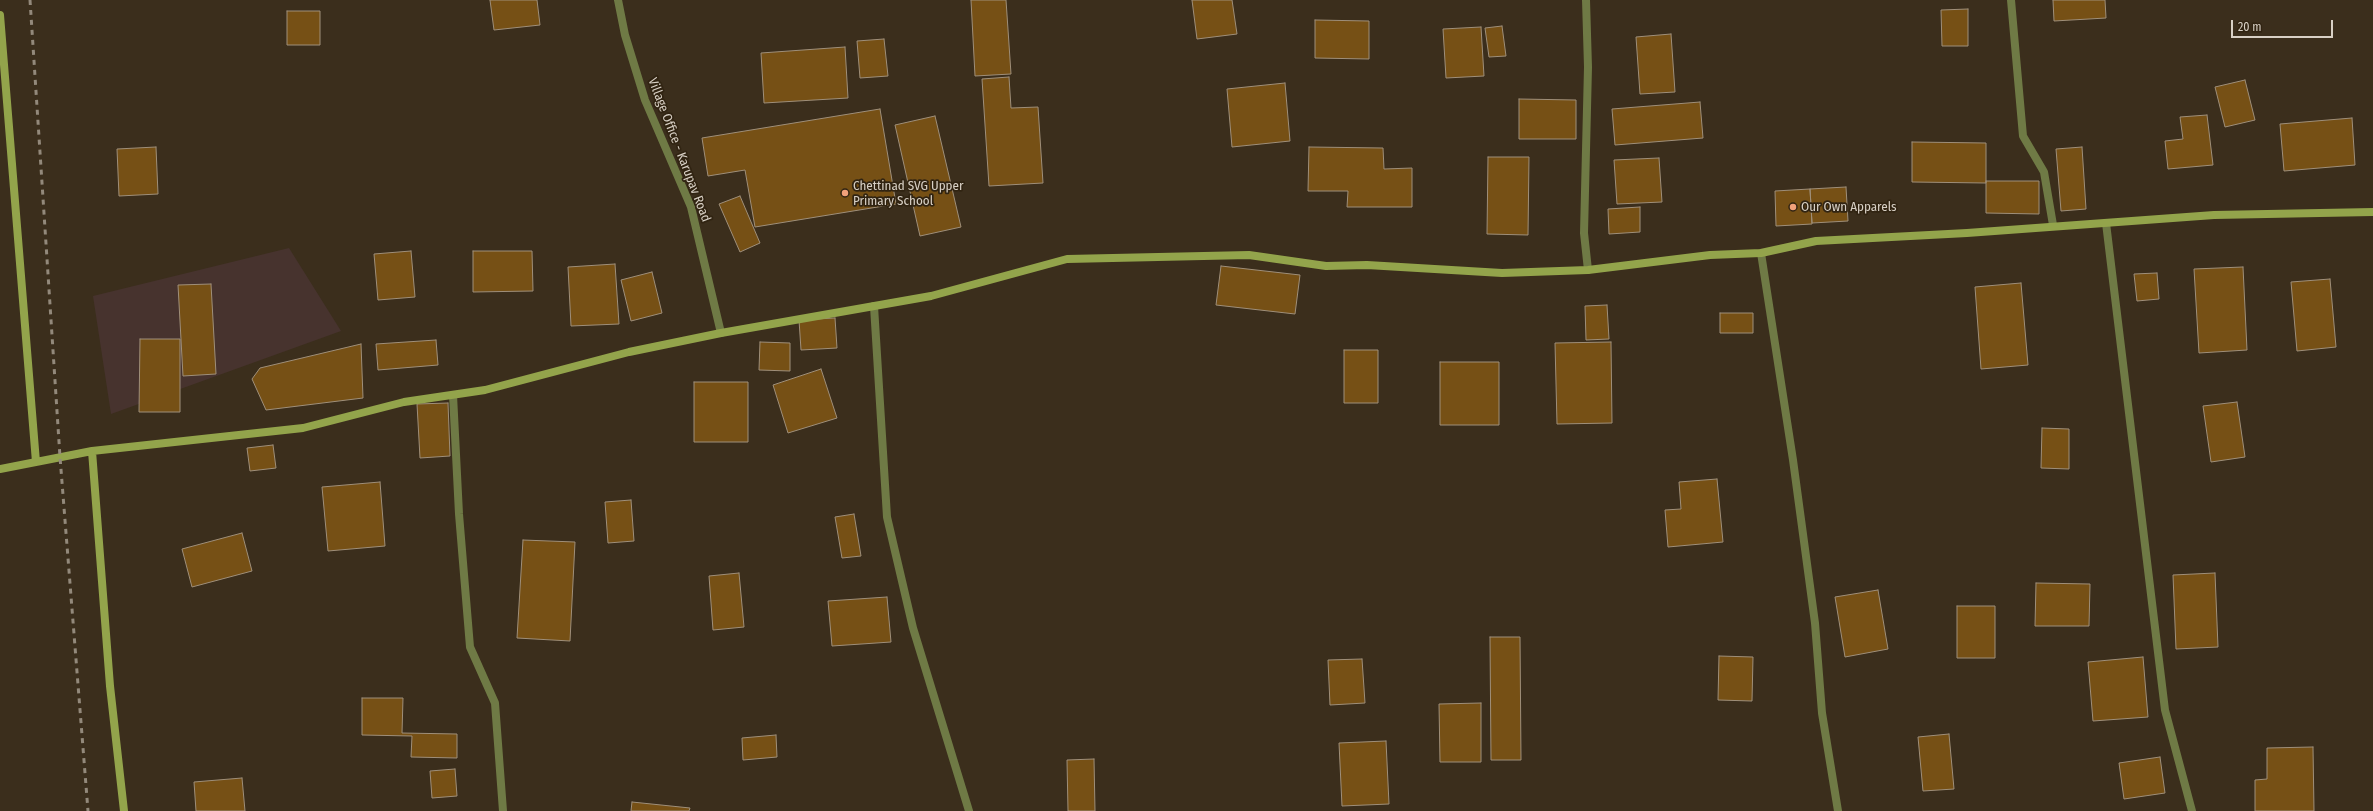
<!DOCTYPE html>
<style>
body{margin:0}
#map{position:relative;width:2373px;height:811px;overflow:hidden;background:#3b2e1c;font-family:"Fira Sans Condensed",sans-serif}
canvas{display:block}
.scale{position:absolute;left:2231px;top:20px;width:102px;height:18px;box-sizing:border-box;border:2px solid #d8d0c5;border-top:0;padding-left:5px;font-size:12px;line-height:14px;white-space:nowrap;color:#d8d0c5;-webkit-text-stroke:3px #312412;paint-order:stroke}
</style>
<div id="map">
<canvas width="2373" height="811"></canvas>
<div class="scale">20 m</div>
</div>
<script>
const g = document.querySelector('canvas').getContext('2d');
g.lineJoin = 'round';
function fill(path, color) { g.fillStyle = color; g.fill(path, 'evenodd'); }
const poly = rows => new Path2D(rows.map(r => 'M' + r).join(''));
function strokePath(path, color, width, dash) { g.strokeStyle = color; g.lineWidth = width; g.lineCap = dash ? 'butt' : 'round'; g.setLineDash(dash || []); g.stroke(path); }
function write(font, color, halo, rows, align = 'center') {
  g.font = font + ' "Fira Sans Condensed",sans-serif'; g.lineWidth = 3.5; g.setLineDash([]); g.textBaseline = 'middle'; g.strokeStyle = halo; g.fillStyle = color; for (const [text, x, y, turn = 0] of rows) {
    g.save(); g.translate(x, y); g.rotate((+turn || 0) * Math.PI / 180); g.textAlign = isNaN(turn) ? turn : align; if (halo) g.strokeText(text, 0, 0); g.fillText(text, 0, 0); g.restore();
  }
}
fill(poly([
 [289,248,341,331,111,414,93,296]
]), '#47332e');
const building = poly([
 [490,0,537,0,540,25,494,30,490,0],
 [971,0,1006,0,1011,74,975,76,971,0],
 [1192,0,1232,0,1237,34,1197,39,1192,0],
 [2053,0,2105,0,2106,18,2054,21,2053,0],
 [1968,9,1968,46,1942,46,1941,10,1968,9],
 [287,11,320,11,320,45,287,45,287,11],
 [1315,20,1369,21,1369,59,1315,58,1315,20],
 [1502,26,1506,56,1489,57,1485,28,1502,26],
 [1481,27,1484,76,1446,78,1443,29,1481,27],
 [1671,34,1675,92,1640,94,1636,37,1671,34],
 [884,39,888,76,860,78,857,41,884,39],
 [845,47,848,98,764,103,761,53,845,47],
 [1009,77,1011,108,1038,107,1043,183,989,186,982,79,1009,77],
 [2245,80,2255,120,2225,127,2215,87,2245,80],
 [1285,83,1290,141,1232,147,1227,89,1285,83],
 [1519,99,1576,100,1576,139,1519,139,1519,99],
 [1700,102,1703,138,1615,145,1612,109,1700,102],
 [880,109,896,204,755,227,745,170,708,176,702,138,880,109],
 [2207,115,2213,165,2168,169,2165,141,2183,139,2180,117,2207,115],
 [935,116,961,227,920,236,895,125,935,116],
 [2352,118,2355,165,2284,171,2280,124,2352,118],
 [1912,142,1986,143,1986,183,1912,182,1912,142],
 [156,147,158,194,119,196,117,149,156,147],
 [1309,147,1383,148,1384,169,1412,168,1412,207,1347,207,1348,191,1308,191,1309,147],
 [2082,147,2086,209,2061,211,2056,149,2082,147],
 [1488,157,1529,157,1528,235,1487,234,1488,157],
 [1659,158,1662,202,1617,204,1614,160,1659,158],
 [1986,181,2039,181,2039,214,1986,213,1986,181],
 [1846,187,1848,221,1812,223,1810,189,1846,187],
 [1810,189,1812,224,1776,226,1775,191,1810,189],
 [740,196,760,243,740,252,719,204,740,196],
 [1640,207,1640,232,1609,234,1608,209,1640,207],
 [411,251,415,297,378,300,374,254,411,251],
 [473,251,532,251,533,291,473,292,473,251],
 [615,264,619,324,571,326,568,267,615,264],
 [1221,266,1300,275,1295,314,1216,305,1221,266],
 [2243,267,2247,350,2199,353,2194,269,2243,267],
 [652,272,662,313,631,321,621,280,652,272],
 [2157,273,2159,299,2137,301,2134,274,2157,273],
 [2330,279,2336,347,2297,351,2291,282,2330,279],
 [2021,283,2028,365,1981,369,1975,287,2021,283],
 [211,284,216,374,183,376,178,285,211,284],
 [1607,305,1609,339,1586,340,1585,306,1607,305],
 [1720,313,1753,313,1753,333,1720,333,1720,313],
 [835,318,837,348,801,350,799,320,835,318],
 [140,339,180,339,180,412,139,412,140,339],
 [436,340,438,365,378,370,376,344,436,340],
 [760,342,790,343,790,371,759,370,760,342],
 [1611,342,1612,423,1557,424,1555,343,1611,342],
 [361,344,363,398,266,410,252,379,260,368,361,344],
 [1344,350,1378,350,1378,403,1344,403,1344,350],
 [1440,362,1499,362,1499,425,1440,425,1440,362],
 [821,369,837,418,788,433,773,385,821,369],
 [694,382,748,382,748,442,694,442,694,382],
 [2237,402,2245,457,2211,462,2203,406,2237,402],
 [448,403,450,456,420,458,417,404,448,403],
 [2042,428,2069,429,2069,469,2041,468,2042,428],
 [273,445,276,468,250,471,247,448,273,445],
 [1717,479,1723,542,1668,547,1665,510,1681,509,1679,482,1717,479],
 [380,482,385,546,328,551,322,487,380,482],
 [631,500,634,541,608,543,605,502,631,500],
 [854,514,861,556,842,558,835,517,854,514],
 [242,533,252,571,192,587,182,549,242,533],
 [523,540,575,542,570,641,517,638,523,540],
 [739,573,744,627,713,630,709,576,739,573],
 [2215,573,2218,647,2176,649,2173,575,2215,573],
 [2036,583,2090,584,2089,626,2035,626,2036,583],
 [1878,590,1888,649,1845,657,1835,597,1878,590],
 [887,597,891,642,832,646,828,601,887,597],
 [1957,606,1995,606,1995,658,1957,658,1957,606],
 [1490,637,1520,637,1521,760,1491,760,1490,637],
 [1719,656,1753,657,1752,701,1718,700,1719,656],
 [2143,657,2148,717,2093,721,2088,662,2143,657],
 [1362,659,1365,703,1330,705,1328,660,1362,659],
 [362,698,403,698,402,733,457,734,457,758,411,757,412,736,362,735,362,698],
 [1481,703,1481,762,1440,762,1439,704,1481,703],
 [1949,734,1954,789,1923,791,1918,737,1949,734],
 [776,735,777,757,743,760,742,738,776,735],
 [1386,741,1389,804,1342,806,1339,743,1386,741],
 [2313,747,2314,811,2255,811,2255,780,2267,779,2267,748,2313,747],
 [2160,757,2165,793,2124,799,2119,763,2160,757],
 [1094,759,1095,811,1068,811,1067,760,1094,759],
 [455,769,457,796,432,798,430,771,455,769],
 [242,778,245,811,196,811,194,782,242,778],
 [632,802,690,808,689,811,631,811,632,802]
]);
fill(building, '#765015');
strokePath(building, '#9f8f7a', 1);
strokePath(poly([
 [618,0,625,35,645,100,691,207,721,333],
 [1586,0,1588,67,1584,233,1588,270],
 [2011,0,2023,136,2044,172,2053,225],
 [2106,223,2165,710,2192,811],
 [1761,253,1793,460,1815,623,1822,713,1838,811],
 [874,306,887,517,913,628,969,811],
 [453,395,459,514,470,647,495,703,503,811]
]), '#6f7a45', 8);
strokePath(poly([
 [0,15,36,462],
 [92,451,110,686,124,811],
 [0,469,92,451,303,428,404,402,485,390,629,352,721,333,931,296,1067,259,1249,255,1326,266,1367,265,1502,273,1588,270,1710,255,1761,253,1816,241,1967,233,2214,215,2373,212]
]), '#93a44b', 8);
strokePath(poly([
 [30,0,60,457,88,811]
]), '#93897b', 3, [5, 5]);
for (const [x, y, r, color] of [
 [845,193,4,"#f1a17b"],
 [1793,207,4,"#f1a17b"]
]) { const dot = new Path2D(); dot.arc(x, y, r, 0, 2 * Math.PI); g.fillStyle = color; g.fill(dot); strokePath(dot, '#312412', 1.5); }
write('13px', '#d8d0c5', '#312412', [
 ["Village Office - Karupav Road",679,150,69]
]);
write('13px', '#d8d0c5', '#312412', [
 ["Chettinad SVG Upper",853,186],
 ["Primary School",853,201],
 ["Our Own Apparels",1801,207]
], 'left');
</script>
